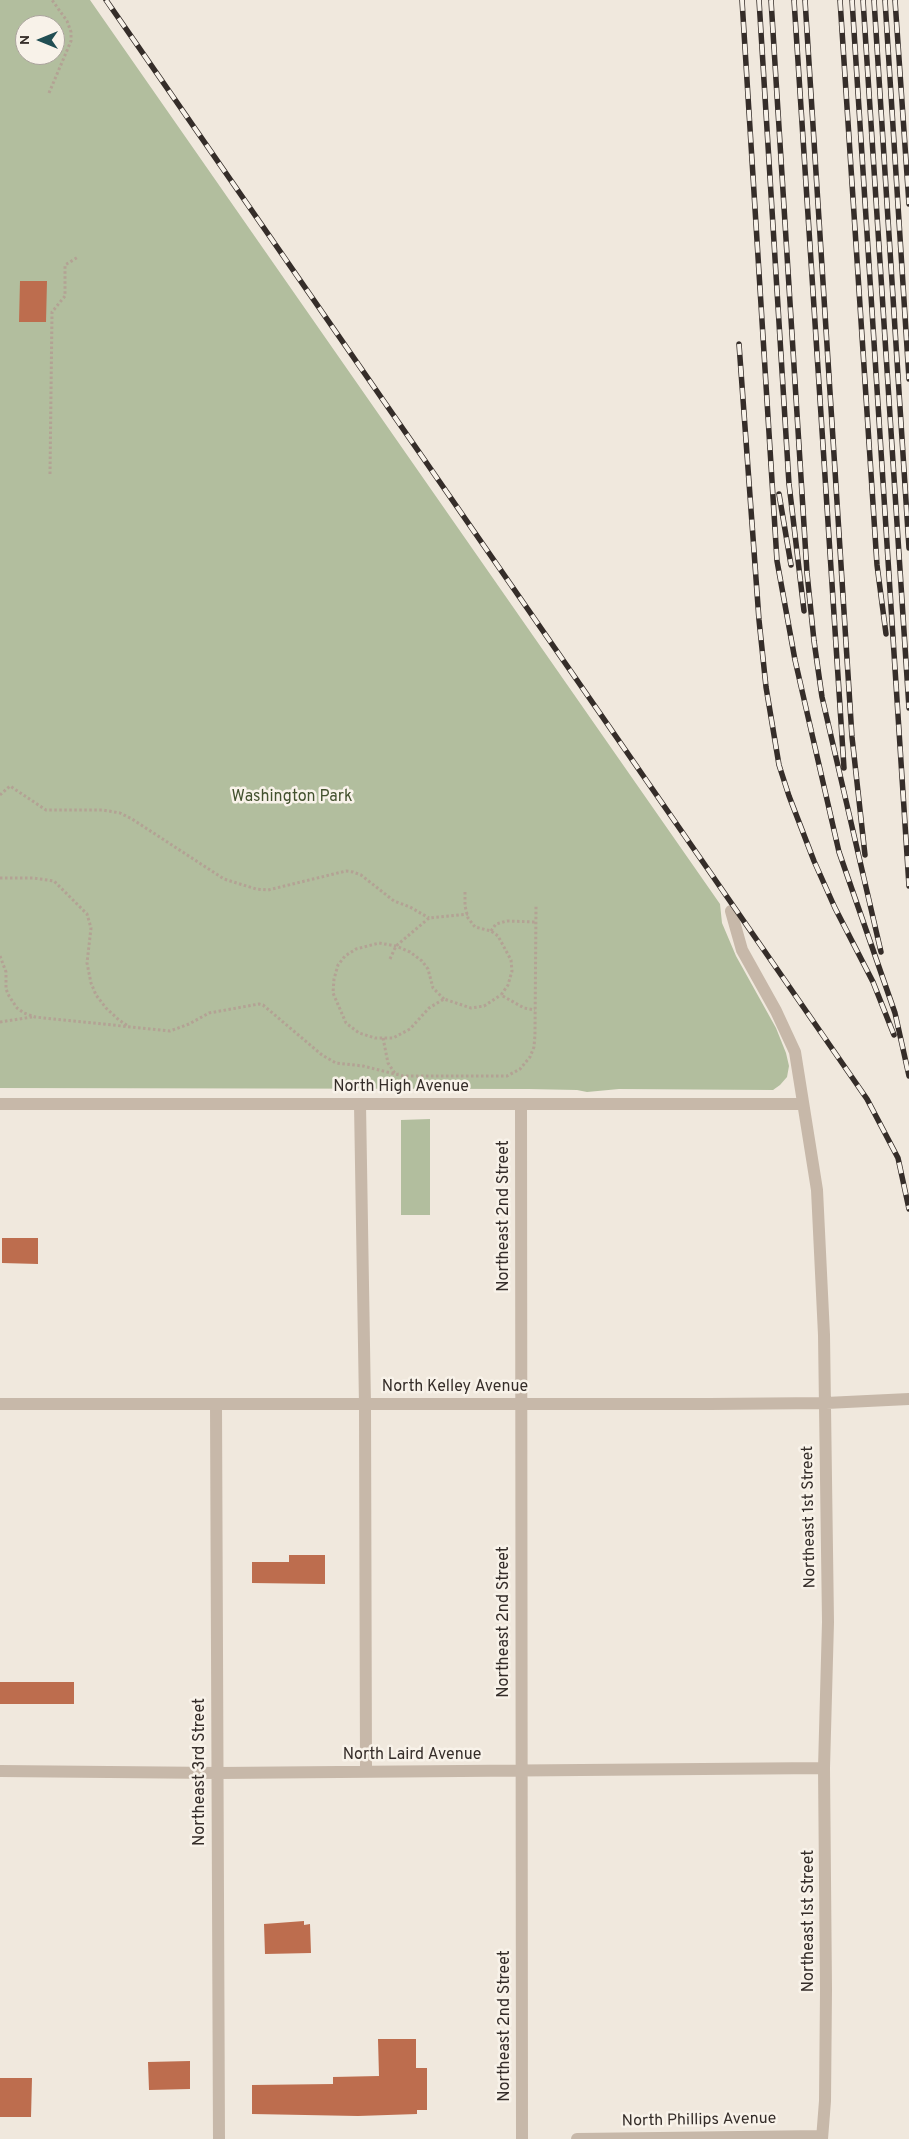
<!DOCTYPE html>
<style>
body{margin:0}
#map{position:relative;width:909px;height:2139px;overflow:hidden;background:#f0e8dd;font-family:Overpass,sans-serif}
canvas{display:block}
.north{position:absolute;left:15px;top:15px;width:50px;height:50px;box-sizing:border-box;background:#f8f2e9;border:1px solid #aaa39c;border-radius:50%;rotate:270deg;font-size:14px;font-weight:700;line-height:20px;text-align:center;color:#352d29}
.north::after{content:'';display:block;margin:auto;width:18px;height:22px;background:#214e53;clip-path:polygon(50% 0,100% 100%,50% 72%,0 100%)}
</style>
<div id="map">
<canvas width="909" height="2139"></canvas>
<div class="north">N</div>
</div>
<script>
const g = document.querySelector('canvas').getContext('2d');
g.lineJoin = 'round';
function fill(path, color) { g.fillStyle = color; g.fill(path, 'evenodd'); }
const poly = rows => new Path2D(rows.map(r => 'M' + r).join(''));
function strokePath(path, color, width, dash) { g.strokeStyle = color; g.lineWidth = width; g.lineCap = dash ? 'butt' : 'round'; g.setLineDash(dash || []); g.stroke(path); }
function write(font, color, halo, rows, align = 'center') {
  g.font = font + ' Overpass,sans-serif'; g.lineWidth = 5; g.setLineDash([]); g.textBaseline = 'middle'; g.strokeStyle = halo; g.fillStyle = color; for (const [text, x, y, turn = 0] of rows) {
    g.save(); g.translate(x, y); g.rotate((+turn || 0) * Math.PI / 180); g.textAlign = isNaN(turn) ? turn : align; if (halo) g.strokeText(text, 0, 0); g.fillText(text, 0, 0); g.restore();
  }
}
fill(poly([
 [0,0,90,0,720,904,722,923,736,956,776,1028,786,1053,789,1066,787,1077,780,1085,773,1090,619,1089,587,1092,577,1090,528,1089,0,1088],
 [25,25,55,25,55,55,25,55],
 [430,1119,430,1215,401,1215,401,1120]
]), '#b2be9e');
fill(poly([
 [20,281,47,281,46,322,19,322],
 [2,1238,38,1238,38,1264,2,1263],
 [289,1555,325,1555,325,1584,252,1583,252,1562,289,1562],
 [0,1682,74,1682,74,1704,0,1704],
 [304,1921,304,1925,310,1924,311,1953,265,1954,264,1924],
 [378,2039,416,2039,416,2068,427,2068,427,2110,417,2110,417,2114,358,2116,252,2114,252,2085,333,2084,333,2077,379,2076],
 [190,2061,190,2089,149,2090,148,2062],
 [0,2078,32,2078,31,2117,0,2117]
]), '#bd6d4e');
strokePath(poly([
 [49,93,71,41,71,32,67,21,52,0],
 [50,474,52,312,65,296,65,265,78,257],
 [0,795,10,786,46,810,103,810,120,813,132,819,224,879,256,889,268,890,346,871,353,872,361,875,394,901,410,907,429,918],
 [0,878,33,878,54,881,87,914,91,928,87,963,91,983,96,995,106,1008,119,1020,128,1026],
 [465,892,465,906,468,918,475,927,491,931,498,936,511,960,512,971,508,985,501,995,524,1008,535,1010],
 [491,931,496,924,507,921,535,922],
 [0,956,6,972,6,989,9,996,17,1008,24,1013,35,1017,170,1031,189,1024,209,1013,259,1004,263,1005,322,1055,336,1063,363,1066,403,1076,507,1076,520,1069,530,1057,534,1047,535,1035,536,905],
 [390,959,396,946,429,918,468,914],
 [444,999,433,988,428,969,422,961,410,952,396,946,379,943,356,949,345,956,338,965,334,979,333,993,346,1023,359,1033,375,1038,393,1038,410,1029,429,1008,444,999,471,1008,484,1006,501,995],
 [0,1022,32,1017],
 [383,1038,388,1063,394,1072,398,1074]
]), '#b3a294', 3, [2.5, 2.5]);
strokePath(poly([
 [731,911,742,950,776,1011,795,1052,817,1190,824,1335,828,1622,824,1768,826,1990,825,2101,822,2139],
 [0,1104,802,1104],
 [360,1104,365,1405,366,1772],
 [521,1104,522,2139],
 [0,1404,710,1404,826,1403,909,1399],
 [216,1405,219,2139],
 [0,1771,218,1773,824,1768],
 [577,2139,822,2136]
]), '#c7b8a9', 12);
const rail = poly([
 [106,0,867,1099,898,1158,909,1209],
 [742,0,777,561,795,660,839,852,895,1013,909,1076],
 [759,0,789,484,804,611],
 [771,0,807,573,814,641,822,697,881,952],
 [794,0,844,768],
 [805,0,852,737,865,855],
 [840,0,877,565,886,634],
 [852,0,909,886],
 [863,0,909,708],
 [874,0,909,548],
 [885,0,909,379],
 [895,0,909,204],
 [739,344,759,620,766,687,779,765,789,796,814,861,835,908,873,982,894,1035],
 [779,494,791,565]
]);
strokePath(rail, '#352d29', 5.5);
strokePath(rail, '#f8f2e9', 4, [11]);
write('16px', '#43512e', '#f8f2e9', [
 ["Washington Park",292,798]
]);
write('16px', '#352d29', '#f8f2e9', [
 ["North High Avenue",401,1088],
 ["Northeast 2nd Street",505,1216,-90],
 ["North Kelley Avenue",455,1388],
 ["Northeast 1st Street",810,1517,-91],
 ["Northeast 2nd Street",505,1622,-90],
 ["North Laird Avenue",412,1756],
 ["Northeast 3rd Street",201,1772,-90],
 ["Northeast 1st Street",810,1921,-90],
 ["Northeast 2nd Street",506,2026,-90],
 ["North Phillips Avenue",699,2121,-1]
]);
</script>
